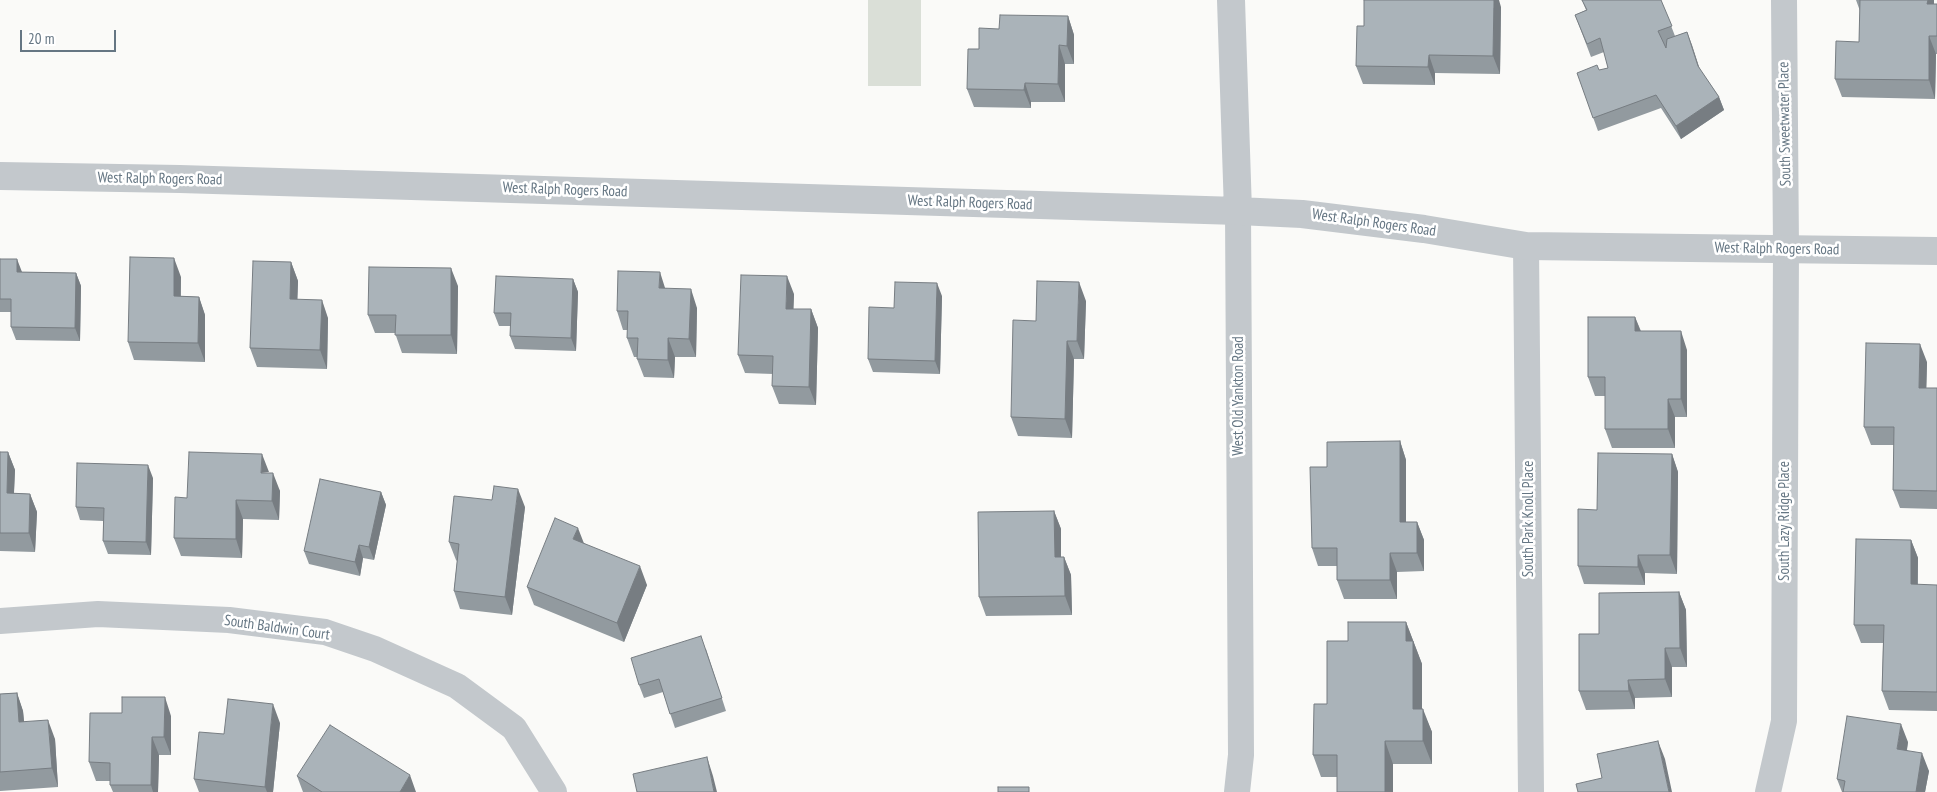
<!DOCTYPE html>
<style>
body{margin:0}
#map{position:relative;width:1937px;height:792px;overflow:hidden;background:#fafaf8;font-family:"PT Sans Narrow",sans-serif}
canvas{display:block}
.scale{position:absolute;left:20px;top:30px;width:96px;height:22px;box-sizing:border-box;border:2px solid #657683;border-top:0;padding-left:6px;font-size:15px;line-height:18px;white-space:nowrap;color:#657683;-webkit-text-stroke:4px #fff;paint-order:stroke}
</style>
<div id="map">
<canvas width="1937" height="792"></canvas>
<div class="scale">20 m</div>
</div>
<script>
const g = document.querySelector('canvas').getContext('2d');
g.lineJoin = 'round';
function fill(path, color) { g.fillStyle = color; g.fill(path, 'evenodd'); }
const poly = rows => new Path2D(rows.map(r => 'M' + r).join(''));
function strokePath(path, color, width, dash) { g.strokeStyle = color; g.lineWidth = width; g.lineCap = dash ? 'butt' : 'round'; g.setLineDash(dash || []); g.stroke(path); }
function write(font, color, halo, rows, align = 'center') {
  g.font = font + ' "PT Sans Narrow",sans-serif'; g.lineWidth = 5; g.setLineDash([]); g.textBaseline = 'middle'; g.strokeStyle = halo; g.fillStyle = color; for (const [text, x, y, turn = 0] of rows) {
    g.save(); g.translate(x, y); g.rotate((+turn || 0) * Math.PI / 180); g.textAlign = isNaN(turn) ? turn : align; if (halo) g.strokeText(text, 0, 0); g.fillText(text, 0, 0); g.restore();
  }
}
fill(poly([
 [868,0,921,0,921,86,868,86]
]), '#dadfd7');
strokePath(poly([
 [1526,246,1531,792],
 [0,621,98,614,229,620,325,632,375,649,457,686,514,728,554,792],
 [1237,792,1241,755,1238,211],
 [1768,792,1784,721,1786,248,1784,0]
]), '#c3c8cc', 26);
strokePath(poly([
 [1231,0,1238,211],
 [0,176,180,179,1238,211,1302,214,1424,229,1526,246,1937,251]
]), '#c3c8cc', 28);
fill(poly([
 [1582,0,1661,0,1675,36,1687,32,1699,68,1719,97,1724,110,1681,139,1661,108,1598,131,1577,73,1600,70,1608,68,1604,52,1591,57,1580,28,1575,15,1586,10],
 [1856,0,1934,0,1934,4,1937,4,1937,54,1936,54,1935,99,1842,97,1835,79,1859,42,1860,11],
 [1501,7,1500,74,1435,73,1435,85,1363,84,1356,66,1364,26],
 [1068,16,1074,35,1074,64,1065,64,1065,102,1031,102,1031,108,974,107,967,89,999,29],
 [0,259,22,272,76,273,81,286,80,341,16,340,11,327,11,312,0,312],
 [291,262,298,281,297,299,328,318,327,369,257,367,250,348],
 [181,277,181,296,199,297,205,315,205,362,134,360,128,342],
 [573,279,578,292,576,351,515,349,510,336,511,326,499,326,494,313],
 [458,286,457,354,402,353,395,333,375,333,368,315],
 [666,288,697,308,696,357,675,357,674,378,644,377,637,359,638,357,634,357,627,338,628,330,623,330,617,311],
 [794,294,793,309,811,309,818,328,816,405,779,404,772,386,773,374,745,373,738,355],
 [942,296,940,374,873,372,868,359,894,308],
 [1086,301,1084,359,1074,359,1072,438,1018,436,1011,417,1036,321],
 [1635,317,1641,331,1687,350,1687,417,1675,417,1675,448,1612,448,1605,429,1605,396,1595,396,1588,377],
 [1927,362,1926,388,1937,388,1937,509,1900,508,1893,490,1894,445,1871,445,1864,427],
 [1400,441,1406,460,1406,522,1417,522,1424,540,1424,571,1397,572,1397,599,1344,599,1337,580,1337,566,1318,566,1312,548,1327,467],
 [0,452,8,452,15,470,14,493,30,494,37,512,35,552,0,551],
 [1672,454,1678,472,1677,574,1645,573,1645,585,1584,584,1578,566,1597,510],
 [269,473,280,491,279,520,243,519,242,558,181,556,174,538,187,498],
 [153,478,151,555,108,554,103,541,103,521,80,520,76,507],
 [381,492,386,505,374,560,363,558,360,576,309,564,304,551],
 [525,507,512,615,460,609,454,591,457,561,456,560,449,542],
 [1054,511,1061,529,1061,557,1064,557,1071,575,1072,615,986,616,979,597],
 [1911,540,1918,558,1918,585,1937,585,1937,711,1889,710,1882,691,1883,643,1861,643,1854,625],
 [584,543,647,585,624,642,534,605,527,587],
 [1679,592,1686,610,1687,667,1672,667,1672,697,1635,698,1635,709,1586,710,1579,691,1599,634],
 [1406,622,1422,664,1422,709,1432,732,1432,764,1393,764,1337,777,1321,777,1313,755,1327,704,1348,641],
 [706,649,726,711,675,728,663,692,644,698,639,685],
 [17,693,23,711,24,722,55,739,58,787,0,791,0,694],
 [171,716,171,755,159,755,158,792,113,792,110,785,110,781,96,781,89,762],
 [280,723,273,792,199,792,194,779,224,734],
 [1908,742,1907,750,1929,771,1925,792,1842,792,1837,779],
 [297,776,416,792,303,792]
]), '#929a9f');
fill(poly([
 [1494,0,1499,0,1501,7,1500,74,1493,56],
 [1928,0,1934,0,1934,22,1927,4],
 [1068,16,1074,35,1074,64,1067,46],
 [1687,32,1692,45,1703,79,1698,66],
 [1929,36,1936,54,1935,99,1929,80],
 [1059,45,1065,64,1065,102,1058,84],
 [1429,55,1435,73,1435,85,1428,67],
 [1025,83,1031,102,1031,108,1024,90],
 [1719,97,1724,110,1681,139,1676,126],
 [174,258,181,277,180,314,174,296],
 [17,259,22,272,17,272],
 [291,262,298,281,297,317,290,299],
 [451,268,458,286,457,354,451,335],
 [660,272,666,291,659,288],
 [76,273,81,286,80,341,75,328],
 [787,276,794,294,793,327,786,309],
 [573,279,578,292,576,351,571,338],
 [1079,282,1086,301,1084,359,1077,341],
 [937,283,942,296,940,374,935,361],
 [691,289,697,308,696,357,689,339],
 [199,297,205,315,205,362,198,343],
 [322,300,328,318,327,369,320,350],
 [811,309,818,328,816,405,809,387],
 [1635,317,1642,335,1635,331],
 [1681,331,1687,350,1687,417,1681,399],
 [668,338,675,357,674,378,668,360],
 [1067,341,1074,359,1072,438,1065,419],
 [1920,344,1927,362,1926,406,1919,388],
 [1668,399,1675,417,1675,448,1668,429],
 [1400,441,1406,460,1406,540,1400,522],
 [8,452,15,470,13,512,7,493],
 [262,454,269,472,261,473],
 [1672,454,1678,472,1677,574,1670,555],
 [148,465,153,478,151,555,146,542],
 [273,473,280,491,279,520,272,501],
 [518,489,525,507,512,615,505,597],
 [381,492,386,505,374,560,369,547],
 [30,494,37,512,35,552,29,533],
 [236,500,243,519,242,558,236,539],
 [1054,511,1061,529,1061,575,1055,557],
 [1417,522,1424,540,1424,571,1417,553],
 [578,528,585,546,573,539],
 [1911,540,1918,558,1917,603,1911,584],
 [359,545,363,558,360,576,355,562],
 [1390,553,1397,572,1397,599,1390,580],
 [1638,555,1645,573,1645,585,1638,567],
 [1064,557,1071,575,1072,615,1065,596],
 [640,566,647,585,624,642,617,623],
 [1679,592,1686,610,1687,667,1680,648],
 [1406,622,1422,664,1422,732,1413,709,1406,641],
 [1665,648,1672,667,1672,697,1665,679],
 [1628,680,1635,698,1635,709,1629,691],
 [17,693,23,711,26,741,19,722],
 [165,697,171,716,171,755,164,737],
 [273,704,280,723,273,792,267,792,265,787],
 [1423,709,1432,732,1432,764,1423,741],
 [48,720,55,739,58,787,52,768],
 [1901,724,1908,742,1904,767,1897,749],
 [152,737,159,755,158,792,153,792,151,785],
 [1385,741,1393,764,1393,792,1385,792],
 [1658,741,1665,759,1672,792,1669,792],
 [1922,753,1929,771,1925,792,1916,792],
 [707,757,713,776,717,792,714,792],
 [410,775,416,792,400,792]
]), '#777d82');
const building = poly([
 [1364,0,1494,0,1493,56,1429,55,1428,67,1356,66,1357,26,1364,26,1364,0],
 [1582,0,1661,0,1672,26,1658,31,1666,48,1667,39,1687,32,1698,66,1719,97,1676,126,1656,95,1593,118,1577,73,1597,65,1599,70,1608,68,1600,38,1587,44,1575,15,1587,10,1582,0],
 [1860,0,1928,0,1927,4,1937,4,1937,36,1929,36,1929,80,1835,79,1836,41,1859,42,1860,0],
 [1000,15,1068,16,1067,46,1059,45,1058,84,1025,83,1024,90,967,89,968,49,979,49,979,28,999,29,1000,15],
 [130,257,174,258,174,296,199,297,198,343,128,342,130,257],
 [0,259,17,259,17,272,76,273,75,328,11,327,11,299,0,299,0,259],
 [253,261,291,262,290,299,322,300,320,350,250,348,253,261],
 [369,267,451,268,451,335,395,335,396,315,368,315,369,267],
 [618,271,660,272,659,288,691,289,689,339,668,338,668,360,637,359,638,338,627,338,628,311,617,311,618,271],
 [741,275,787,276,786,309,811,309,809,387,772,386,773,356,738,355,741,275],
 [496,276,573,279,571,338,510,336,511,313,494,313,496,276],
 [1037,281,1079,282,1077,341,1067,341,1065,419,1011,417,1013,320,1036,321,1037,281],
 [895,282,937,283,935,361,868,359,869,307,894,308,895,282],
 [1588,317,1635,317,1635,331,1681,331,1681,399,1668,399,1668,429,1605,429,1605,377,1588,377,1588,317],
 [1866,343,1920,344,1919,388,1937,388,1937,491,1893,490,1894,427,1864,427,1866,343],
 [1400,441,1400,522,1417,522,1417,553,1390,553,1390,580,1337,580,1337,548,1312,548,1310,467,1327,467,1327,442,1400,441],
 [0,452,8,452,7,493,30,494,29,533,0,533,0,452],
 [189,452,262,454,261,473,273,473,272,501,236,500,236,539,174,538,175,497,187,498,189,452],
 [1598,453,1672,454,1670,555,1638,555,1638,567,1578,566,1578,509,1597,510,1598,453],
 [77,463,148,465,146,542,103,541,104,508,76,507,77,463],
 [320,479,381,492,369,547,359,545,355,562,304,551,320,479],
 [494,486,518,489,505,597,454,591,459,544,449,542,454,496,492,500,494,486],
 [1054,511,1055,557,1064,557,1065,596,979,597,978,512,1054,511],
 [555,518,578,528,573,539,640,566,617,623,527,587,555,518],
 [1856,539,1911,540,1911,584,1937,585,1937,692,1882,691,1884,625,1854,625,1856,539],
 [1679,592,1680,648,1665,648,1665,679,1628,680,1629,691,1579,691,1579,634,1599,634,1599,593,1679,592],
 [1348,622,1406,622,1406,641,1413,641,1413,709,1423,709,1423,741,1385,741,1385,792,1337,792,1337,755,1313,755,1314,704,1327,704,1327,641,1348,641,1348,622],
 [701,636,722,698,670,714,659,679,639,685,631,658,701,636],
 [17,693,19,722,48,720,52,768,0,772,0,694,17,693],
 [122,697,165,697,164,737,152,737,151,785,110,785,110,763,89,762,90,713,122,713,122,697],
 [228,699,273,704,265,787,194,779,199,732,224,734,228,699],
 [1847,716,1901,724,1897,749,1922,753,1916,792,1843,792,1845,781,1837,779,1847,716],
 [330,725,410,775,400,792,322,792,297,776,330,725],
 [1658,741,1669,792,1578,792,1576,784,1602,778,1597,754,1658,741],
 [707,757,714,792,637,792,633,774,707,757],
 [998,787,1029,787,1029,792,998,792,998,787]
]);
fill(building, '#aab3b9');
strokePath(building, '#777d82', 1);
write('15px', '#657683', '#fff', [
 ["South Sweetwater Place",1785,124,-91],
 ["West Ralph Rogers Road",160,179,1],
 ["West Ralph Rogers Road",565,190,2],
 ["West Ralph Rogers Road",970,203,2],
 ["West Ralph Rogers Road",1374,223,8],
 ["West Ralph Rogers Road",1777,249,1],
 ["West Old Yankton Road",1239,396,-90],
 ["South Park Knoll Place",1529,519,-90],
 ["South Lazy Ridge Place",1785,521,-90],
 ["South Baldwin Court",277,628,8]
]);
</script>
